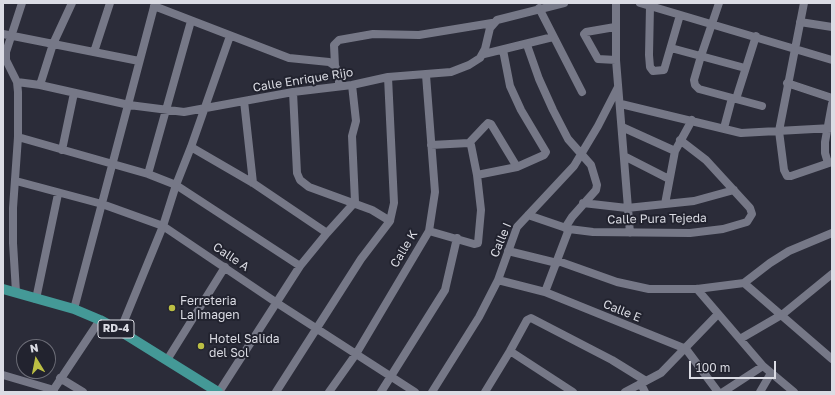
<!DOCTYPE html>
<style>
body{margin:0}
#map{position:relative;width:835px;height:395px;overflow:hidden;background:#2b2c39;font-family:"Golos Text",sans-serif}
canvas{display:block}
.frame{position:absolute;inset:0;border:4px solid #dbdce4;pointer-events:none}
.north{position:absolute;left:16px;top:339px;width:40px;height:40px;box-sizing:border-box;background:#22232f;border:1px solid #6c6d77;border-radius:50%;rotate:350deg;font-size:11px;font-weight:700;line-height:16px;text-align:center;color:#dbdce4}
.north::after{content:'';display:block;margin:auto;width:14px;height:18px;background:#bcbf44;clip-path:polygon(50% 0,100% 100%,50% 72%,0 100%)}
.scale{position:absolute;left:689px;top:361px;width:87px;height:18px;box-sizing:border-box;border:2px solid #dbdce4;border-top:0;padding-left:5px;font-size:12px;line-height:14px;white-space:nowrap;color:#dbdce4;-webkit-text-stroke:3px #22232f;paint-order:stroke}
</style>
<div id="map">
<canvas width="835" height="395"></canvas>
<div class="frame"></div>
<div class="north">N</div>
<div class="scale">100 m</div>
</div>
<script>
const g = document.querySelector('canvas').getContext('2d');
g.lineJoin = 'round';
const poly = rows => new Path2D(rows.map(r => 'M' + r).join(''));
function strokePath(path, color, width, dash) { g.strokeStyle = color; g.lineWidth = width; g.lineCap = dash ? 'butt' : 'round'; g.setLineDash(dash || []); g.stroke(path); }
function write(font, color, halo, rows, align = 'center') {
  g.font = font + ' "Golos Text",sans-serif'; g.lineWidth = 4; g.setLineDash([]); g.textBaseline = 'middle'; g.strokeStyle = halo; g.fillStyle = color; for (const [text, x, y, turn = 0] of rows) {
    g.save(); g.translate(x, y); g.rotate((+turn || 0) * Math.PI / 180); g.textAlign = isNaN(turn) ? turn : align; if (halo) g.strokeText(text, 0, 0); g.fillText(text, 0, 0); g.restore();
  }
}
strokePath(poly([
 [616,3,616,60,630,233],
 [640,3,832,60],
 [719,3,701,56,694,80,695,85,699,89,762,106],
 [804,3,779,131,784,170,787,176,791,176,832,162],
 [154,6,289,58,329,62,335,66,339,74,339,86],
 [650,6,649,55,650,67,653,71,664,70,680,15],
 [539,8,582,92],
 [800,22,832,27],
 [615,27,586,32,584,34,598,59,616,60],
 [3,34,139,61],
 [527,45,539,79,553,110,568,139,591,165,597,185,596,190,572,217,565,228],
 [671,48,745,68],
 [94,52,110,3],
 [484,54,553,37],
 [335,66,334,45,339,40,373,34,419,35,492,23],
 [17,82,40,85,129,105,184,112,293,92,352,85,388,77,451,72,469,65,480,58,485,49,490,28,497,20,564,3],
 [787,83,832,98],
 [40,85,53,44,72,3],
 [293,92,297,173,300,180,309,187,372,210,390,221],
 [736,99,756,36],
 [244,101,253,183],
 [621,104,741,133,832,128],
 [622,127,675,151],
 [724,128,732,98],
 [18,137,148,174,176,185,300,266],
 [469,143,485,126,488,123,491,124,517,167],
 [191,147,253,183,327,233],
 [62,150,74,93],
 [624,156,669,179],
 [828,163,825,153,825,142,832,104],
 [148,174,191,21],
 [477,175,517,167,544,155,546,152,521,110,510,86,503,50],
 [16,181,102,204,163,226,277,303,415,392],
 [583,203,627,208,694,201,734,190],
 [665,204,675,151,692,120],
 [528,215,569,229,593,232,690,233,723,229,747,222,752,214,750,208,706,160,680,140],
 [429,231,474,244,478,243,481,210,477,175,471,145,469,143,431,145],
 [508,251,557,263],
 [558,261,617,282,649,289,697,289,744,283,832,359],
 [498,280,545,292,686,349,718,392],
 [744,283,770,263,789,251,832,233],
 [697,289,763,366,794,392],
 [16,292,13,243,13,208,18,137,18,92,17,82,6,60,6,52,22,3],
 [545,292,569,229],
 [36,299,58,194],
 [74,309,155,3],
 [120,331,163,226,176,185,191,147,230,36],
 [740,339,783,314,832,274],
 [510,351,573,392],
 [167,360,225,267],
 [3,375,54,390],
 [60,378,83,392],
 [641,384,645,392],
 [52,392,100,320],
 [219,392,300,266,327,233,355,202,352,136,356,121,352,85],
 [276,392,361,259,390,221,394,203,388,77],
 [329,392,356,354,429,231,435,192,426,75],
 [381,392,445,290,457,238],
 [432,392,479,317,498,280,517,227,574,166,598,126,618,87],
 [485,392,510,351,527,320,531,318,612,360,646,381],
 [625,392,661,373,718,314],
 [723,392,763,366],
 [760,392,771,373]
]), '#767887', 8);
strokePath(poly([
 [3,289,74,309,100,320,120,331,218,392]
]), '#449997', 10);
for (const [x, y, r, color] of [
 [172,308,4,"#bcbf44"],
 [201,346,4,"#bcbf44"]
]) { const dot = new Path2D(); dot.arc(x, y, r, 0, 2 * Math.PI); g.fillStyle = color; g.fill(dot); strokePath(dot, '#22232f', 1.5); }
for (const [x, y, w] of [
 [116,329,36]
]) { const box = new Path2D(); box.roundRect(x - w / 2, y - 9, w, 18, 3); g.fillStyle = '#22232f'; g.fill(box); strokePath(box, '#dbdce4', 1); }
write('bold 11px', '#dbdce4', null, [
 ["RD-4",116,329]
]);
write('12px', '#dbdce4', '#22232f', [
 ["Calle Enrique Rijo",303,80,-9],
 ["Calle Pura Tejeda",657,219,-1],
 ["Calle I",501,240,-67],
 ["Calle K",404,249,-59],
 ["Calle A",231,257,34],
 ["Calle E",622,311,22]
]);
write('12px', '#dbdce4', '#22232f', [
 ["Ferreteria",180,301],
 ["La Imagen",180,315],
 ["Hotel Salida",209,339],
 ["del Sol",209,353]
], 'left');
</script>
